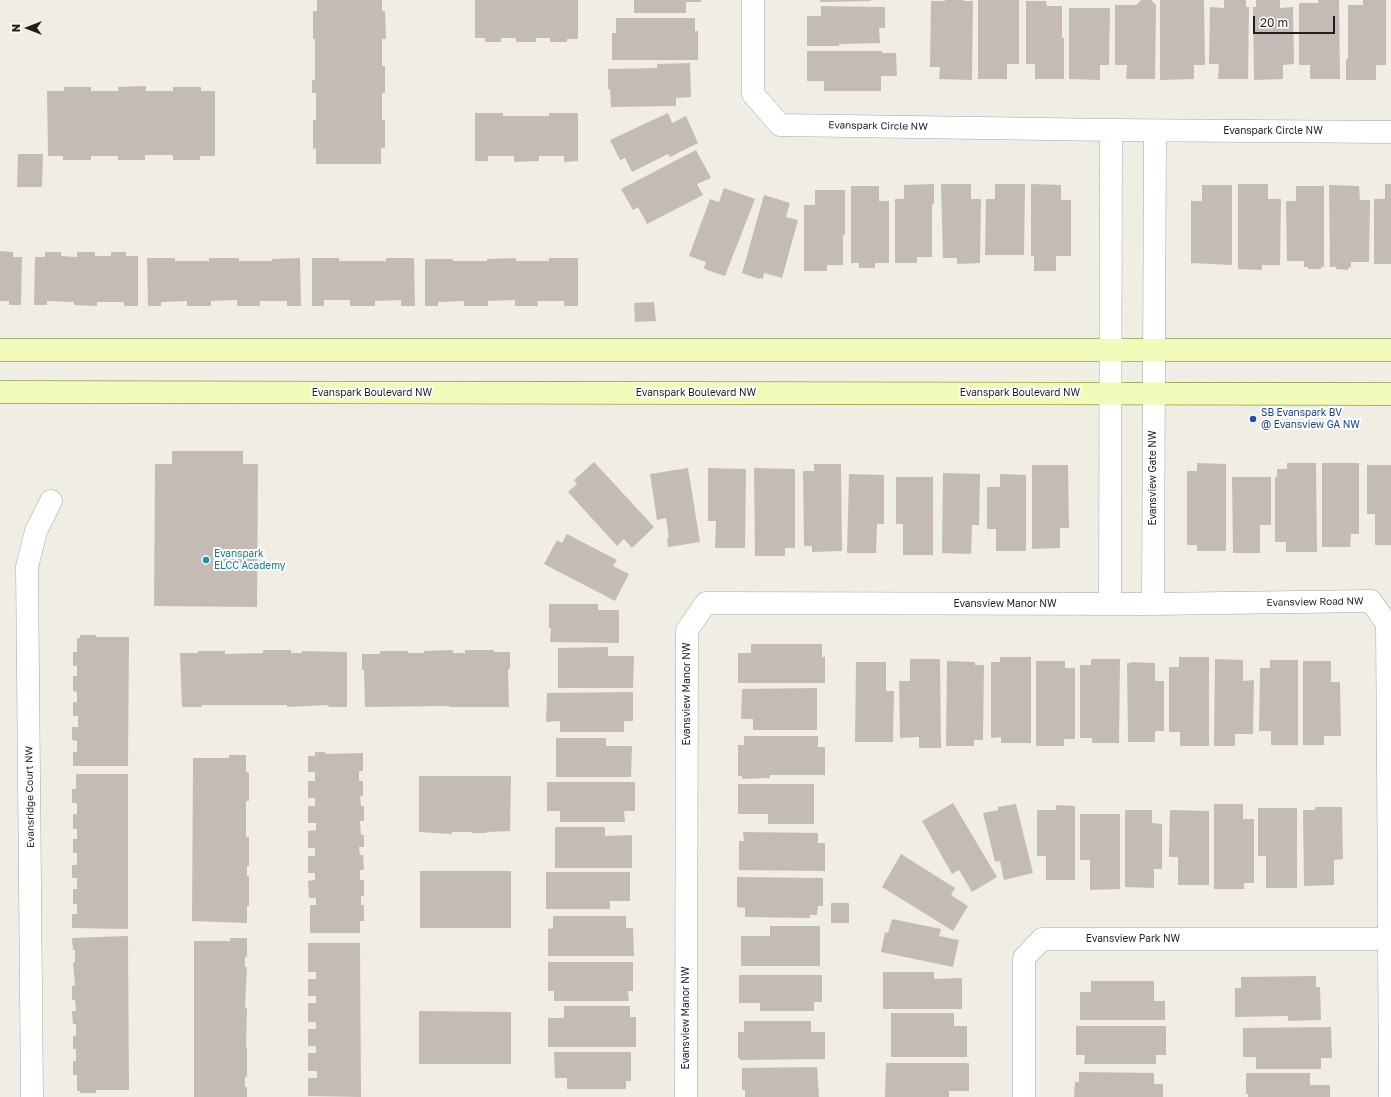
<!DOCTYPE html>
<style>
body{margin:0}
#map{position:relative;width:1391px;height:1097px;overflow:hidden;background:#f0ede5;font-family:"Golos Text",sans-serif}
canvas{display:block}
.north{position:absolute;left:8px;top:8px;width:40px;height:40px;-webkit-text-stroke:3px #fff;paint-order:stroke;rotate:270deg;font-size:11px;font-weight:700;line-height:16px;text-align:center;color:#1f1f1f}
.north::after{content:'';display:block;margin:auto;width:14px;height:18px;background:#1f1f1f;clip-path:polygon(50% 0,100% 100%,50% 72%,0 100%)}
.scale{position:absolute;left:1253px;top:16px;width:82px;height:18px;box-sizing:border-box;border:2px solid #1f1f1f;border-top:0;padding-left:5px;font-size:12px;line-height:14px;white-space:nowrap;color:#1f1f1f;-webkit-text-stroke:3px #fff;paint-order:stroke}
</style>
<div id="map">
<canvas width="1391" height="1097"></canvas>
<div class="north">N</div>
<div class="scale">20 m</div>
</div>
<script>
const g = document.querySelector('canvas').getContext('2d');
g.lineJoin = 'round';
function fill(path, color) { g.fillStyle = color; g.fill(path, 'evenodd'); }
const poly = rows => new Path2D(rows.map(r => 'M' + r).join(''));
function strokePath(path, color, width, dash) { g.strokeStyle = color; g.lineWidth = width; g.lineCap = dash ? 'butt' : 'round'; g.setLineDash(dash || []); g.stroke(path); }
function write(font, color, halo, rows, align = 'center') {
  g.font = font + ' "Golos Text",sans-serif'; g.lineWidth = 4; g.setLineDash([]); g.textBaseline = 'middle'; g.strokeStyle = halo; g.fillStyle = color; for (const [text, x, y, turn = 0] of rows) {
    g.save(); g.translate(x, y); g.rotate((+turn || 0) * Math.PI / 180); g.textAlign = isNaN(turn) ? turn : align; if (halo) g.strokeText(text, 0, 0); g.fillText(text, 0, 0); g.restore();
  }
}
fill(poly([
 [317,0,382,0,382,11,385,11,386,39,382,39,382,66,385,66,385,93,382,93,382,120,385,120,385,148,381,148,381,164,316,164,316,148,313,149,313,120,316,120,316,93,312,93,312,80,315,80,315,39,313,39,313,11,317,11],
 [475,0,578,0,578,39,567,39,567,42,550,42,550,38,536,38,536,42,516,42,516,38,501,38,501,42,485,42,485,38,475,38],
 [634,0,701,0,701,2,686,2,686,13,634,13],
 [820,0,871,0,871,1,820,2],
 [945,0,964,0,964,1,973,1,972,80,939,79,940,67,930,67,931,1,945,1],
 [978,0,1019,0,1019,64,1007,64,1007,79,978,79],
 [1141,0,1151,0,1156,5,1155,79,1126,79,1127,65,1115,65,1115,5,1136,5],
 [1160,0,1204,0,1205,65,1194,65,1194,79,1160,80],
 [1224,0,1246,0,1246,7,1249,7,1248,79,1218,79,1219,64,1209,64,1210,7,1224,8],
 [1256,0,1280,0,1280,8,1293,7,1294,64,1283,65,1283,79,1254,80,1253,7,1256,7],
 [1318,0,1339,0,1340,79,1310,79,1310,65,1299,65,1299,3,1318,3],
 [1363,0,1386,0,1386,65,1376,65,1376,80,1346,80,1346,59,1348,59,1348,5,1363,5],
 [1026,1,1046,1,1047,6,1062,6,1062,38,1064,38,1064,79,1035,79,1035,64,1026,64],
 [821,6,885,7,885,28,879,28,880,43,839,44,839,46,807,46,807,16,821,16],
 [1069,8,1110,8,1109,65,1100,65,1100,80,1069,79],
 [616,18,695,18,695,31,698,31,698,60,612,60,612,33,616,33],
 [807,51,882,51,882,53,896,53,897,76,881,76,881,91,824,91,824,81,807,81],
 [690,63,691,97,676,98,676,106,611,107,610,89,608,89,608,69,657,68,657,64],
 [146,86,146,91,173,91,173,87,201,87,201,91,215,91,215,156,200,156,200,160,173,160,173,155,145,155,145,160,118,160,118,156,91,156,91,160,63,160,63,156,48,156,47,91,64,91,64,87,91,87,91,91,118,91,118,87],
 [475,113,503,113,503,116,549,116,549,113,578,113,578,161,564,162,564,156,539,156,539,161,514,162,514,156,488,156,488,161,475,161],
 [668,113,672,123,686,116,698,143,670,157,668,154,632,172,625,158,620,160,610,140],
 [696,150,711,178,697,184,703,195,647,224,638,207,633,210,621,189],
 [18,154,43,154,42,187,17,187],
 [934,184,934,204,932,204,932,257,917,257,917,263,895,263,895,199,904,199,904,185],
 [941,184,971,184,971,199,981,199,980,263,957,264,957,258,943,258],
 [995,184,1025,184,1024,255,985,255,986,199,995,199],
 [1031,184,1061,185,1061,200,1071,200,1071,256,1056,256,1056,271,1034,271,1034,256,1031,256],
 [1238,184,1268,184,1268,199,1281,199,1280,265,1262,265,1262,270,1238,269],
 [1385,184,1391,184,1391,264,1374,264,1374,199,1385,199],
 [1202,185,1232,185,1232,265,1191,263,1191,201,1202,201],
 [1329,185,1359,186,1360,200,1370,200,1369,262,1351,262,1351,267,1348,268,1348,270,1336,269,1336,267,1330,267],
 [851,186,879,186,879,201,889,201,889,263,875,263,875,268,859,268,859,263,851,263],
 [1296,186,1324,186,1324,267,1321,267,1321,269,1308,269,1308,267,1304,267,1304,261,1287,261,1286,201,1296,201],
 [724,188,755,199,725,276,707,270,704,268,706,262,689,256,710,199,719,202],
 [815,190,845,190,845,235,843,235,843,265,827,265,827,271,804,271,804,205,815,205],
 [764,195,790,203,786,217,798,220,782,278,764,273,763,279,760,278,759,279,742,273],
 [0,251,13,252,13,257,22,257,21,305,9,305,9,301,0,301],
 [45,252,61,252,61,256,77,257,77,252,95,252,95,256,111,256,111,252,126,252,126,256,138,256,138,306,124,306,124,302,97,302,97,306,74,305,74,302,47,301,47,305,34,305,35,257,45,257],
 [147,258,175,258,175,261,209,261,209,258,239,258,239,261,272,261,272,259,300,258,301,306,287,306,287,301,260,301,260,306,237,306,237,300,211,301,211,306,187,306,187,301,161,302,161,306,148,306],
 [312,258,339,258,339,261,386,261,386,258,414,258,415,306,401,306,401,300,375,301,375,306,350,306,350,300,324,300,324,306,312,306],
 [516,258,516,261,549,261,549,258,578,258,578,306,564,306,564,301,537,301,538,306,515,306,515,300,488,301,488,306,464,306,464,301,438,302,438,306,425,306,425,259,453,259,453,261,487,261,487,259],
 [654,302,656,321,635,322,634,303],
 [172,451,243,451,243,464,258,464,257,607,154,606,155,464,172,464],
 [594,462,654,527,632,548,624,539,617,546,568,492,577,484,574,480],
 [1197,463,1226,464,1226,551,1197,551,1197,545,1187,545,1187,471,1197,471],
 [1287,463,1316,463,1317,552,1286,552,1286,542,1275,542,1275,477,1277,477,1277,469,1287,469],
 [1322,463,1359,463,1359,534,1351,534,1350,547,1322,547],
 [814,464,841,464,842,551,812,552,812,546,804,546,803,471,814,471],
 [1032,465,1068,465,1069,528,1060,528,1060,548,1032,549],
 [1367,465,1391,465,1391,545,1375,545,1375,514,1367,514],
 [688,468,700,542,668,547,667,538,669,538,666,518,657,520,650,474],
 [708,468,746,469,745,548,715,548,716,521,708,521],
 [754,468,795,469,795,548,785,548,785,556,755,556],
 [943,473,980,474,979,525,972,525,971,554,942,553],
 [849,474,884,475,884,524,877,524,876,553,847,553],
 [1000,474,1026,475,1026,551,996,551,996,529,987,529,987,487,1000,487],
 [896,477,933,477,933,555,903,555,903,524,896,524],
 [1232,477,1271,477,1271,525,1260,525,1260,553,1233,553],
 [567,534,617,560,613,566,629,574,615,601,544,564,557,540,562,543],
 [549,604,598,604,598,610,619,610,619,643,550,642,551,628,549,628],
 [80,635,96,635,96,637,129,637,128,766,73,766,73,752,77,752,77,741,72,740,72,727,78,727,78,716,73,716,73,702,77,702,77,692,73,691,73,676,77,676,77,666,73,666,73,652,77,652,77,638,80,638],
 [751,644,822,644,822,657,825,657,825,683,738,683,738,653,751,653],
 [608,647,608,656,634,656,633,688,558,688,558,648],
 [263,650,291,650,291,653,302,653,302,651,347,652,347,707,329,707,328,705,287,707,287,705,202,705,202,707,182,707,180,653,198,653,198,651,225,651,225,654,263,653],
 [453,650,453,653,465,653,465,650,494,650,494,652,510,652,510,669,508,669,509,707,449,707,449,706,365,707,364,670,362,670,362,654,380,654,380,651,408,651,408,653,424,653,424,651],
 [1000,657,1031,657,1031,743,1001,743,1001,737,991,738,991,662,1000,662],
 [1179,657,1209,657,1209,746,1180,746,1180,732,1169,732,1169,667,1179,667],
 [910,659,940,659,941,748,919,748,919,737,900,738,899,681,910,681],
 [1091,659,1120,659,1119,743,1092,743,1092,738,1080,738,1080,665,1091,665],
 [1215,659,1243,660,1243,681,1254,680,1253,734,1235,734,1235,746,1214,746],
 [1270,660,1298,660,1298,745,1271,745,1271,731,1259,731,1260,668,1270,668],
 [947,661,975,662,975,665,984,665,983,740,974,740,974,746,946,746],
 [1036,661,1065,661,1065,668,1075,668,1075,739,1064,739,1064,746,1036,746],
 [1303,661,1331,661,1331,682,1340,682,1341,736,1324,736,1324,745,1303,745],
 [856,662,886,662,886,691,894,691,893,742,855,742],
 [1131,662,1155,663,1155,681,1164,681,1164,731,1155,731,1155,742,1128,742,1127,663,1131,663],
 [817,688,817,730,753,730,753,719,741,719,742,689],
 [633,692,633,721,624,721,624,732,560,732,560,721,546,722,547,693],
 [744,736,818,736,818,747,825,747,825,775,770,775,770,778,742,779,742,776,738,776,738,745,744,745],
 [556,738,606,738,606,746,632,746,631,777,556,777],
 [315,752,325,752,325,754,363,753,363,771,359,771,359,781,363,781,363,796,360,796,361,806,364,806,364,821,360,821,361,835,364,835,364,847,359,847,360,855,363,855,364,870,360,870,360,880,364,880,364,896,361,896,361,905,364,905,364,921,360,921,360,933,310,933,310,905,316,905,316,898,309,898,308,881,315,880,315,873,308,873,308,856,315,856,315,848,308,848,308,831,316,830,316,823,308,823,308,806,315,806,315,798,308,798,308,781,315,781,315,772,308,772,308,756,315,756],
 [229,755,246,755,246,772,249,773,249,801,246,801,246,837,249,837,249,866,247,866,247,876,249,876,249,906,247,906,247,923,192,921,193,758,229,758],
 [76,774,128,774,128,929,72,928,72,914,77,914,77,904,73,904,73,889,77,889,77,878,72,878,72,865,77,865,77,853,73,853,73,839,77,839,77,829,73,829,73,814,77,814,77,803,72,803,72,789,76,789],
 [419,776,511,776,510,831,487,832,487,833,472,833,472,832,452,832,452,834,419,832],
 [547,782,635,782,635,811,624,811,625,822,560,822,560,811,547,811],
 [738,784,814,784,814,824,768,824,768,814,738,814],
 [953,803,997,877,972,892,959,870,952,874,922,821],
 [1016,804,1033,873,1004,880,1000,861,995,862,983,813,998,810,998,807],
 [1214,804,1243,804,1243,819,1254,819,1254,883,1244,883,1244,889,1214,889],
 [1056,805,1075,806,1075,880,1046,880,1046,856,1037,856,1037,810,1056,810],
 [1315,807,1342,807,1343,859,1334,860,1334,885,1304,886,1303,810,1315,810],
 [1258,808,1297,808,1297,888,1266,888,1266,856,1258,856],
 [1125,810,1152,810,1152,823,1162,824,1162,869,1154,869,1154,888,1125,887],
 [1170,810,1209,811,1209,885,1178,885,1178,857,1169,857],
 [1080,814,1120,814,1120,889,1090,890,1090,860,1080,860],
 [555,827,605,827,605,836,632,835,632,868,555,868],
 [743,832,818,833,818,843,825,843,825,871,739,870,739,841,744,841],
 [901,854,955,888,951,895,968,906,953,931,882,887],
 [420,871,511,871,511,928,420,928],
 [546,872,630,872,630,901,610,901,610,909,546,909],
 [737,877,823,878,823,906,818,906,817,915,810,915,810,918,745,917,745,908,737,907],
 [831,903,849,903,849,923,831,923],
 [553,916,626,916,626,928,633,928,634,956,548,956,548,929,553,928],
 [892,919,941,929,939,936,959,940,953,967,881,952,885,932,888,933],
 [770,926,820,926,820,966,741,966,741,936,770,936],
 [128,936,129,1090,96,1090,96,1093,80,1093,80,1091,77,1091,77,1075,73,1075,73,1061,76,1061,76,1049,73,1049,73,1036,76,1036,76,1024,73,1024,72,1011,76,1011,75,1000,72,1000,72,986,75,986,73,962,75,962,75,950,73,950,72,938],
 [230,938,247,938,247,957,245,957,245,967,247,967,245,1008,247,1008,246,1048,247,1048,247,1077,245,1077,245,1087,247,1087,247,1097,194,1097,194,941,230,941],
 [308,943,360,943,361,1097,308,1096,308,1078,317,1078,317,1071,308,1071,308,1053,316,1053,316,1046,308,1046,308,1029,316,1029,316,1022,308,1022,308,1003,316,1003,316,996,308,996,308,979,316,979,316,972,308,972],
 [548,962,633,962,633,991,628,991,629,1001,554,1001,554,991,548,991],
 [883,972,934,972,934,979,962,978,962,1009,883,1009],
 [739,975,822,975,822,1002,814,1002,814,1011,760,1011,760,1003,739,1003],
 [1316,976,1316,987,1320,987,1321,1020,1288,1021,1288,1016,1235,1017,1235,988,1241,988,1241,977],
 [1091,981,1154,981,1154,1001,1165,1001,1165,1020,1080,1020,1080,992,1091,992],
 [564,1006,630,1006,630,1017,636,1017,636,1047,548,1047,548,1018,564,1018],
 [419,1011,511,1012,511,1064,419,1064],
 [891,1013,954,1013,954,1026,967,1026,967,1057,891,1057],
 [744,1021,811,1021,811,1032,825,1032,825,1059,740,1060,740,1058,738,1058,738,1032,744,1032],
 [1076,1026,1166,1026,1166,1055,1156,1055,1156,1064,1084,1064,1085,1055,1076,1055],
 [1331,1027,1332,1058,1321,1058,1321,1069,1256,1069,1256,1057,1243,1057,1243,1028],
 [554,1052,631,1052,631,1081,626,1081,626,1089,567,1089,567,1078,555,1078],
 [886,1063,969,1063,969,1091,949,1091,949,1097,885,1097],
 [817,1067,819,1097,745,1097,745,1090,742,1090,742,1068],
 [1079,1072,1154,1073,1154,1084,1163,1084,1163,1097,1074,1097,1075,1082,1079,1082],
 [1246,1073,1310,1073,1310,1085,1330,1085,1330,1097,1248,1097,1248,1094,1246,1094]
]), '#c4bcb4');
const street = poly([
 [753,0,753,94,780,125,1111,130,1391,132],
 [1110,604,1111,130],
 [1153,604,1155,131],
 [32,1097,27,567,36,531,51,501],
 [686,1097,687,630,706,603,1153,604,1371,601,1387,624,1389,909,1389,939,1391,939],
 [1024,1097,1024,958,1042,939,1389,939,1390,1097]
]);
const secondary = poly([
 [0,350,1391,350],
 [0,392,1391,394]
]);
strokePath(street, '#a6a6a6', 23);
strokePath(secondary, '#627704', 23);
strokePath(street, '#fff', 22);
strokePath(secondary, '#f2fab9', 22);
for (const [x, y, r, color] of [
 [1253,419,4,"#1a4fb4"],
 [206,560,4,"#0f9aa8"]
]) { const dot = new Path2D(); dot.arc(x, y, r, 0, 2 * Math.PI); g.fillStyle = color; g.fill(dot); strokePath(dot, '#fff', 1.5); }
write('10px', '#1f1f1f', '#fff', [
 ["Evanspark Circle NW",878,126,1],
 ["Evanspark Circle NW",1273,131],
 ["Evanspark Boulevard NW",372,393],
 ["Evanspark Boulevard NW",696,393],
 ["Evanspark Boulevard NW",1020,393],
 ["Evansview Gate NW",1153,478,-90],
 ["Evansview Road NW",1315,602,-1],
 ["Evansview Manor NW",1005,604],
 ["Evansview Manor NW",687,694,-90],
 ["Evansridge Court NW",30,797,-91],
 ["Evansview Park NW",1133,939],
 ["Evansview Manor NW",686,1018,-90]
]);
write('10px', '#164399', '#fff', [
 ["SB Evanspark BV",1261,413],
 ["@ Evansview GA NW",1261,425]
], 'left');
write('10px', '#0d838f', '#fff', [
 ["Evanspark",214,554],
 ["ELCC Academy",214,566]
], 'left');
</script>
